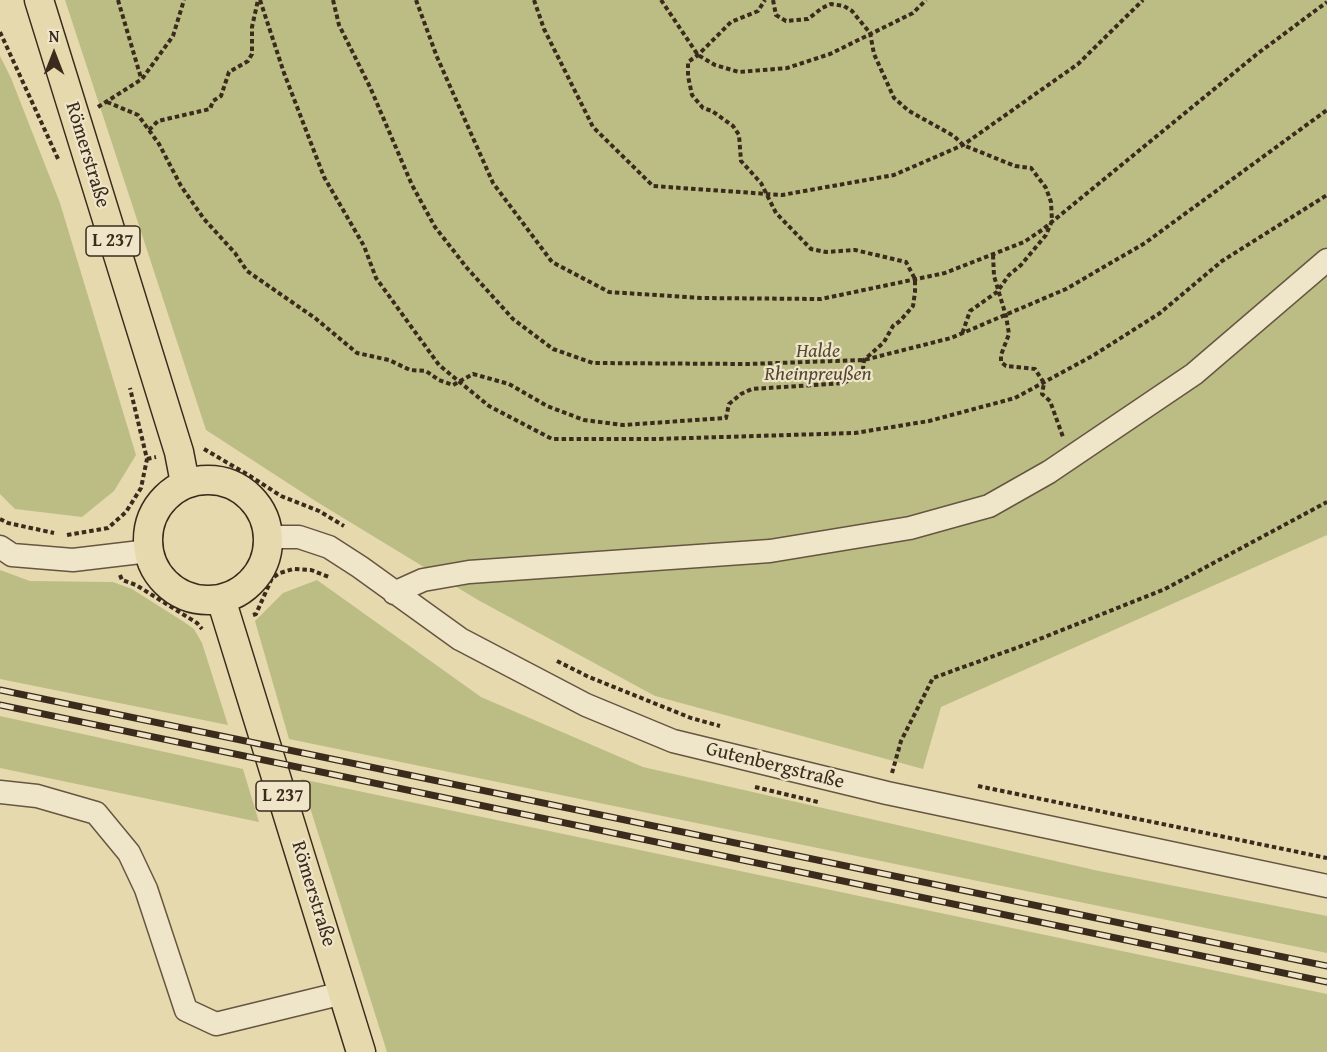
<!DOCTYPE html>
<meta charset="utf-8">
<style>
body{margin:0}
#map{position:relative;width:1327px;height:1052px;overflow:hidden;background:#e6d9ae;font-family:"Gentium Book Plus",serif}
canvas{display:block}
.north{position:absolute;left:24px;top:24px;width:60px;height:60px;-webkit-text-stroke:4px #efe6ca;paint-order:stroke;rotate:0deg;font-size:16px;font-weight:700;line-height:24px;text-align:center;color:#3b2b1d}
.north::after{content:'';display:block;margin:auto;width:21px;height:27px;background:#3b2b1d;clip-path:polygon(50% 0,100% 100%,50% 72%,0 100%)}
</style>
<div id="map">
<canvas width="1327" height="1052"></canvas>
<div class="north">N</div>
</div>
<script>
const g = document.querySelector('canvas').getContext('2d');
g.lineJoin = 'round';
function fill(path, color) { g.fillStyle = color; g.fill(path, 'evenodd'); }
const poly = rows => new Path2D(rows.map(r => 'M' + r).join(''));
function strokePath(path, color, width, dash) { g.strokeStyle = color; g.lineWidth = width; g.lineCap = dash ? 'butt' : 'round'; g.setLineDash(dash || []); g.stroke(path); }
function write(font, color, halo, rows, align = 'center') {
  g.font = font + ' "Gentium Book Plus",serif'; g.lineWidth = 4.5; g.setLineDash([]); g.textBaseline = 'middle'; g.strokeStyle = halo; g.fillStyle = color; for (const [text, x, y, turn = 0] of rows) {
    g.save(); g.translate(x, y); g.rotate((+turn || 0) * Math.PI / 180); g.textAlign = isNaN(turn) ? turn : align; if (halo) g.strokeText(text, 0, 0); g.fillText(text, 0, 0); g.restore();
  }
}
fill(poly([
 [65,0,1327,0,1327,535,941,707,923,769,655,696,478,600,317,502,206,430],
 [0,56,11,78,60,203,136,455,114,491,82,517,15,509,0,494],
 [0,570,30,581,113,582,132,589,184,622,194,629,202,643,228,725,0,679],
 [317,580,481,697,643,767,1099,871,1327,916,1327,953,289,739,255,621,283,593],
 [0,716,243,769,259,822,0,768],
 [301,779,1327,994,1327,1052,387,1052]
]), '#bcbd85');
const minor = poly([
 [268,537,299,537,329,547,360,567,460,639,586,705,673,741,887,793,1327,886],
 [0,547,12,555,73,560,149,551],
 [394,593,423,580,469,572,770,551,910,528,989,506,1049,472,1194,374,1327,260],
 [0,792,37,796,96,813,129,853,146,889,186,1010,216,1024,343,993]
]);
const major = poly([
 [39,0,179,452,185,483],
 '148 540a60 60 0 1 1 120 0a60 60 0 1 1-120 0Z',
 [221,599,361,1052]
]);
strokePath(minor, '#665641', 25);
strokePath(major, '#3b2b1d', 31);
strokePath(poly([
 [118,0,141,78],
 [260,0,284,73,324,177,364,246,376,278,439,365,489,406,552,439,657,439,855,433,929,421,1015,398,1094,355,1160,313,1222,261,1327,195],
 [333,0,339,25,370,87,412,185,435,227,467,268,513,319,553,349,593,363,748,364,864,360,951,338,1066,289,1145,243,1327,110],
 [416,0,437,57,493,183,552,262,609,292,701,298,821,299,945,273,1024,242,1042,230,1257,54,1327,2],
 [534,0,544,29,593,127,653,186,782,195,894,175,963,145,1078,64,1143,0],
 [661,0,698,55,715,65,739,72,787,68,830,54,913,13,926,0],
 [773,0,776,15,786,21,808,19,822,8,831,4,844,6,852,11,870,33,874,54,894,98,909,111,954,136,963,145,1015,166,1031,168,1046,188,1051,202,1052,221,1046,235,1021,265,1009,275,997,292,970,311,962,334],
 [0,32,59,161],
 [107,102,138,115,159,144,181,186,204,219,235,253,247,271,315,318,357,353,389,360,410,370,426,371,439,380,453,385,473,374,509,384,547,406,584,420,623,425,726,418,729,404,741,394,752,389,844,383,851,379,863,369,864,360,884,342,893,326,900,321,913,306,915,292,915,279,906,262,855,250,826,252,811,249,776,213,761,183,741,161,739,135,733,126,712,111,703,108,692,95,688,76,688,62,698,55,731,22,758,11,765,0],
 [98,107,142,79,173,36,184,0],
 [149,130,158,121,210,109,213,101,221,96,229,72,248,61,252,54,252,27,258,0],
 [993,255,994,276,1006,316,1009,334,1001,355,1001,362,1006,366,1035,369,1044,383,1042,394,1050,401,1063,437],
 [204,449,250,476,281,496,319,511,344,526],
 [147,459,156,457],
 [0,519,8,523,54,533],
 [67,535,108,528,126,512,141,488,147,459,130,388],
 [120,575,122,580,136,585,197,623,202,629],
 [253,615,256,614,272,578,280,573,293,569,311,570,329,577],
 [557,661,589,677,691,718,720,726],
 [892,773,901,741,933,678,1027,644,1165,589,1327,502],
 [978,786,1327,858],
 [755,787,818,802]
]), '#3b2b1d', 4, [4.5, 3]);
strokePath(minor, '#efe6ca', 22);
strokePath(major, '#e6d9ae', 28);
const rail = poly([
 [0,690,1327,966],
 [0,705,1327,982]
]);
strokePath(rail, '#3b2b1d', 7);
strokePath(rail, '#efe6ca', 4.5, [14]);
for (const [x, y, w] of [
 [113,241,54],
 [283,796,54]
]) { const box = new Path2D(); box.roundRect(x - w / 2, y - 15, w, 30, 4.5); g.fillStyle = '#efe6ca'; g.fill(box); strokePath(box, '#3b2b1d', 1.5); }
write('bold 18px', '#3b2b1d', null, [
 ["L 237",113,241],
 ["L 237",283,796]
]);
write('20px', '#3b2b1d', '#efe6ca', [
 ["Römerstraße",87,155,73],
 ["Gutenbergstraße",775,766,14],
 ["Römerstraße",313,894,73]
]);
write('italic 20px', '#554832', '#efe6ca', [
 ["Halde",818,352],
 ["Rheinpreußen",818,375]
]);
</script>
